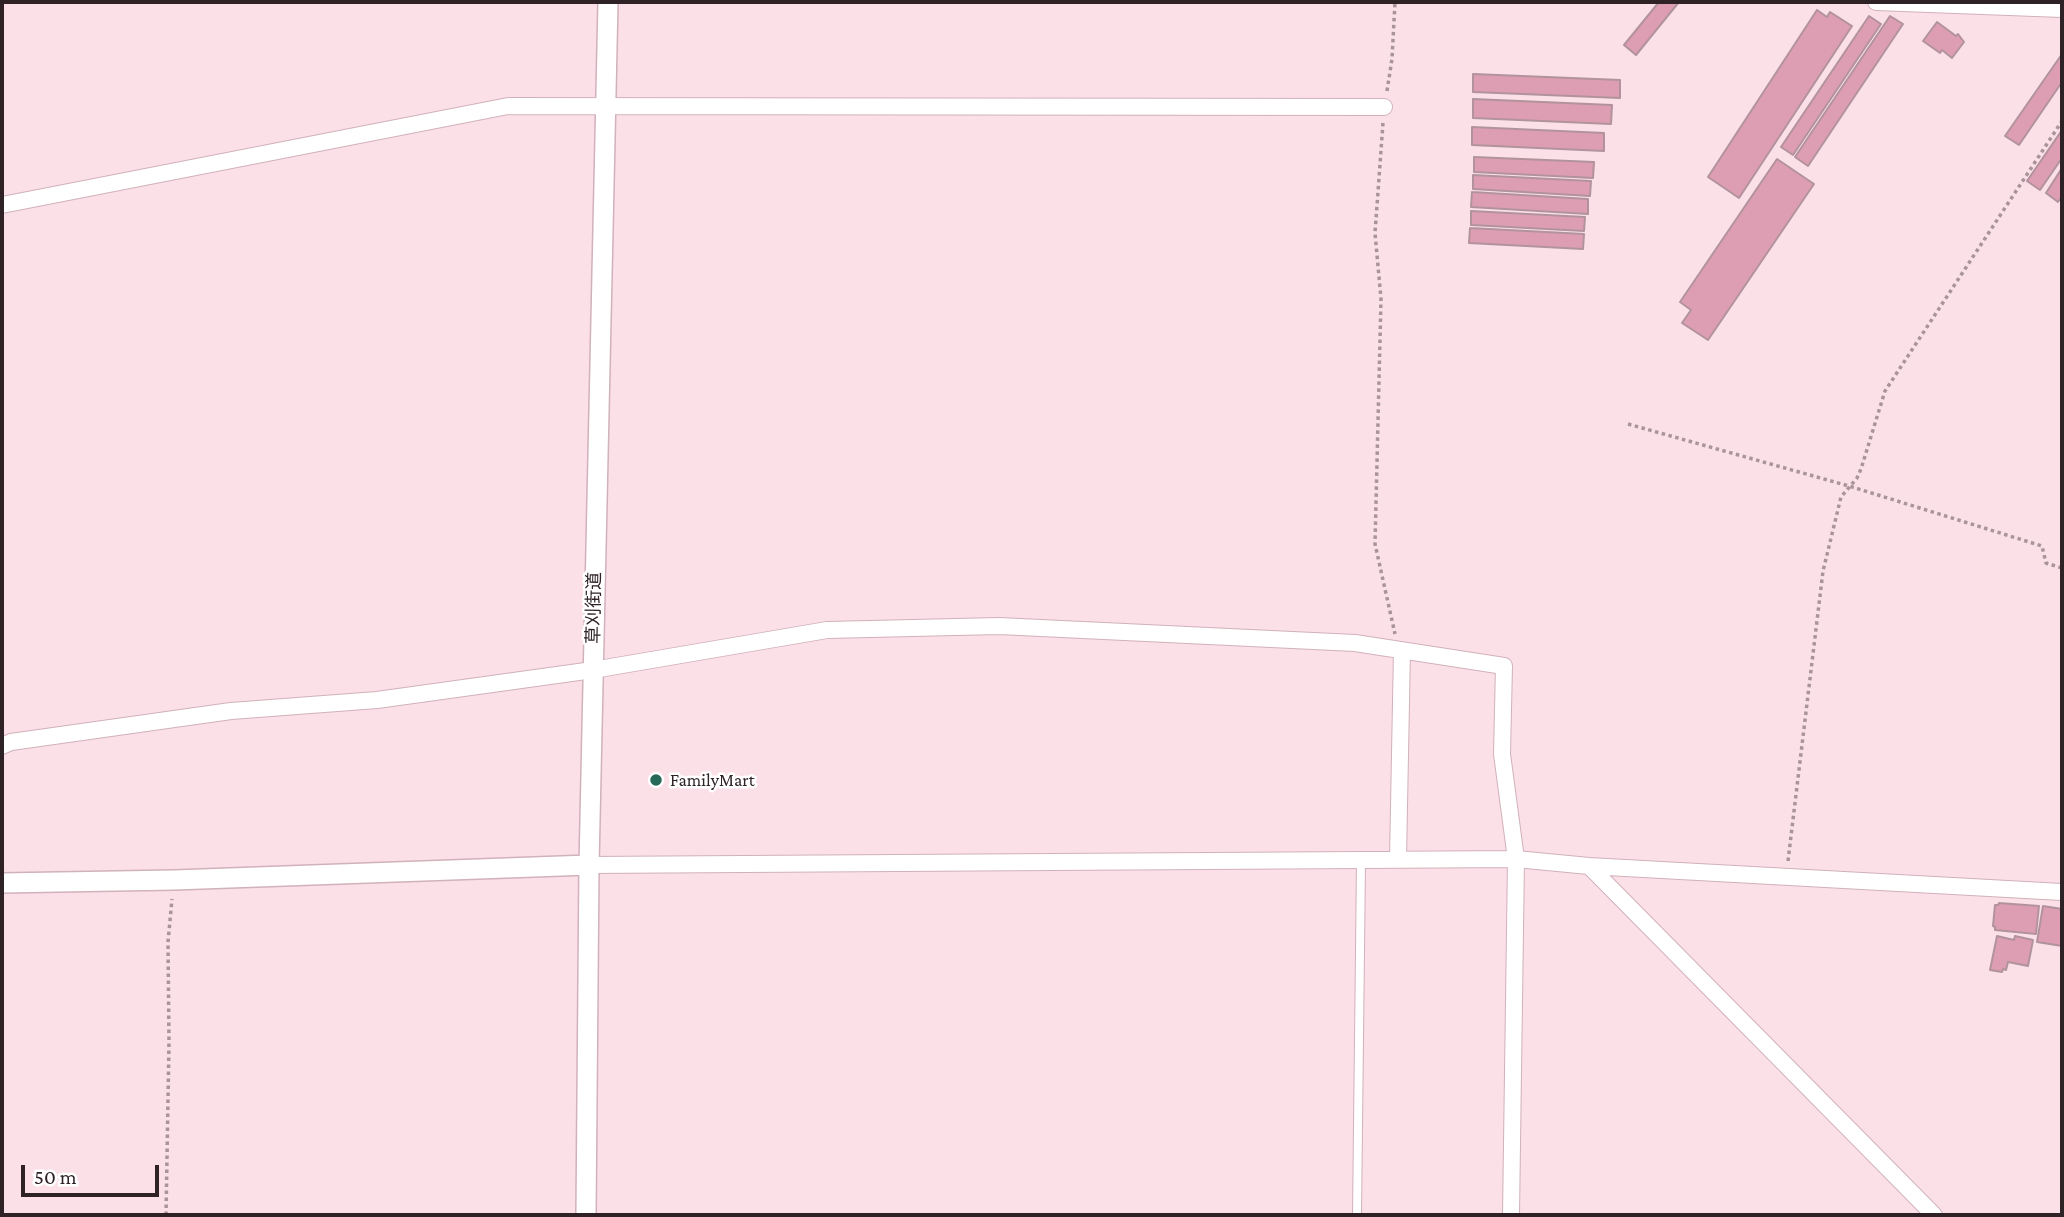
<!DOCTYPE html>
<meta charset="utf-8">
<style>
body{margin:0}
#map{position:relative;width:2064px;height:1217px;overflow:hidden;background:#fbe0e8;font-family:"Crimson Pro",serif}
canvas{display:block}
.frame{position:absolute;inset:0;border:4px solid #2e2226;pointer-events:none}
.scale{position:absolute;left:21px;top:1165px;width:138px;height:32px;box-sizing:border-box;border:4px solid #2e2226;border-top:0;padding-left:9px;font-size:21px;line-height:24px;white-space:nowrap;color:#2e2226;-webkit-text-stroke:5px #fff;paint-order:stroke}
</style>
<div id="map">
<canvas width="2064" height="1217"></canvas>
<div class="frame"></div>
<div class="scale">50 m</div>
</div>
<script>
const g = document.querySelector('canvas').getContext('2d');
g.lineJoin = 'round';
function fill(path, color) { g.fillStyle = color; g.fill(path, 'evenodd'); }
const poly = rows => new Path2D(rows.map(r => 'M' + r).join(''));
function strokePath(path, color, width, dash) { g.strokeStyle = color; g.lineWidth = width; g.lineCap = dash ? 'butt' : 'round'; g.setLineDash(dash || []); g.stroke(path); }
function write(font, color, halo, rows, align = 'center') {
  g.font = font + ' "Crimson Pro","Noto Sans JP",serif'; g.lineWidth = 5; g.setLineDash([]); g.textBaseline = 'middle'; g.strokeStyle = halo; g.fillStyle = color; for (const [text, x, y, turn = 0] of rows) {
    g.save(); g.translate(x, y); g.rotate((+turn || 0) * Math.PI / 180); g.textAlign = isNaN(turn) ? turn : align; if (halo) g.strokeText(text, 0, 0); g.fillText(text, 0, 0); g.restore();
  }
}
const building = poly([
 [1659,2,1679,2,1636,55,1624,45,1659,2],
 [1817,10,1827,17,1830,12,1852,26,1739,198,1708,177,1817,10],
 [1869,16,1881,24,1793,155,1781,147,1869,16],
 [1890,16,1903,24,1808,166,1795,157,1890,16],
 [1937,22,1956,36,1958,34,1964,42,1952,58,1942,50,1940,53,1923,41,1937,22],
 [2062,54,2062,82,2019,145,2005,136,2062,54],
 [1473,74,1620,80,1620,98,1473,92,1473,74],
 [1473,99,1612,105,1611,124,1473,118,1473,99],
 [1472,127,1604,133,1604,151,1472,145,1472,127],
 [2062,130,2062,158,2040,190,2027,181,2062,130],
 [1474,157,1594,162,1593,178,1474,172,1474,157],
 [1777,159,1814,184,1708,340,1682,323,1691,310,1680,302,1777,159],
 [2062,168,2062,196,2058,202,2046,193,2062,168],
 [1473,175,1591,181,1590,196,1473,189,1473,175],
 [1472,192,1588,199,1588,214,1471,207,1472,192],
 [1471,211,1585,217,1584,231,1471,225,1471,211],
 [1470,228,1584,234,1583,249,1469,243,1470,228],
 [1999,903,2039,906,2036,934,1995,930,1995,927,1993,926,1995,905,1998,905,1999,903],
 [2043,906,2062,909,2062,946,2037,942,2043,906],
 [1997,936,2014,940,2015,936,2033,940,2028,966,2008,962,2006,970,2003,969,2002,972,1990,970,1997,936]
]);
fill(building, '#dd9eb4');
strokePath(building, '#b2939d', 2);
const service = poly([
 [1357,1215,1361,861]
]);
const minor = poly([
 [1876,2,2062,9],
 [2,205,508,106,1384,107],
 [2,746,11,742,231,711,377,700,593,670,827,630,999,626,1355,643,1504,666,1502,754,1516,859,1511,1215],
 [1398,859,1402,650],
 [589,865,1516,859,1589,866,1934,1215],
 [1589,866,2062,892]
]);
const tertiary = poly([
 [2,883,174,880,589,865],
 [586,1215,589,865,608,2]
]);
strokePath(service, '#d1b1bb', 10);
strokePath(minor, '#d1b1bb', 18);
strokePath(tertiary, '#d1b1bb', 22);
strokePath(poly([
 [1387,91,1392,59,1395,2],
 [1383,123,1375,233,1381,299,1375,544,1395,634],
 [1628,424,1849,486,2042,546,2046,563,2062,568],
 [1788,861,1823,571,1841,497,1857,478,1861,469,1885,391,2062,121],
 [166,1215,169,1043,168,942,172,899]
]), '#a9949a', 3.5, [3.5, 3.5]);
strokePath(service, '#fff', 8);
strokePath(minor, '#fff', 16);
strokePath(tertiary, '#fff', 19);
for (const [x, y, r, color] of [
 [656,780,7,"#276958"]
]) { const dot = new Path2D(); dot.arc(x, y, r, 0, 2 * Math.PI); g.fillStyle = color; g.fill(dot); strokePath(dot, '#fff', 2.5); }
write('18px', '#2e2226', '#fff', [
 ["草刈街道",594,608,-89]
]);
write('18px', '#2e2226', '#fff', [
 ["FamilyMart",670,780]
], 'left');
</script>
